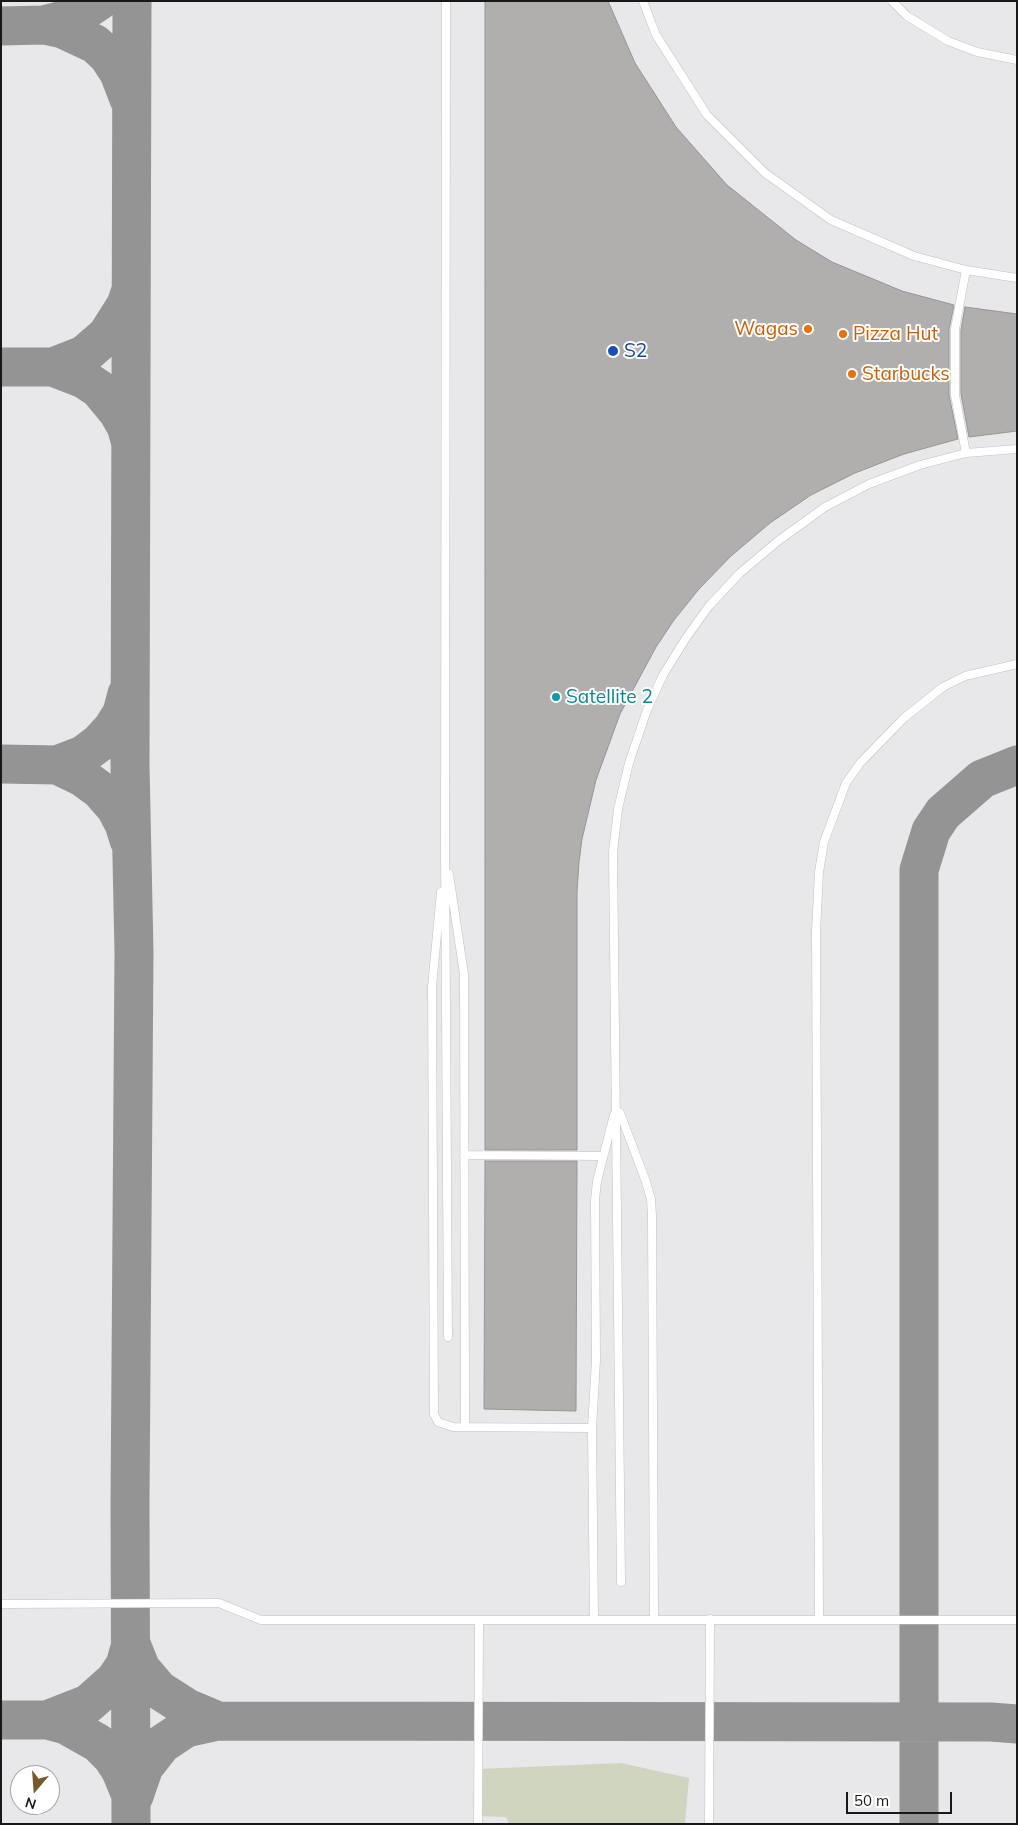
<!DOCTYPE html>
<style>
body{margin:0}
#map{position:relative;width:1018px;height:1825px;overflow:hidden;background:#e8e8ea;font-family:Mulish,sans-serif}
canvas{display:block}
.frame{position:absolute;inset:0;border:2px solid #181818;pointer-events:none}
.north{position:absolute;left:10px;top:1765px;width:50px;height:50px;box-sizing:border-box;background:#fff;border:1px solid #a3a3a3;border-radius:50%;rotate:198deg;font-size:14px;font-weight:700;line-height:20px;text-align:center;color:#181818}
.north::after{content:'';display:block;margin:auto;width:18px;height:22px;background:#74572a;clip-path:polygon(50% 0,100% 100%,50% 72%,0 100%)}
.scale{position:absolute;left:846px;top:1792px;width:106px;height:22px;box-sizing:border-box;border:2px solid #181818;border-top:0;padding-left:6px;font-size:15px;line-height:18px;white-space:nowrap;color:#181818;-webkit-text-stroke:4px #fff;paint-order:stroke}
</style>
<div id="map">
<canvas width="1018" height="1825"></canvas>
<div class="frame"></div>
<div class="north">N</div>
<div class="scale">50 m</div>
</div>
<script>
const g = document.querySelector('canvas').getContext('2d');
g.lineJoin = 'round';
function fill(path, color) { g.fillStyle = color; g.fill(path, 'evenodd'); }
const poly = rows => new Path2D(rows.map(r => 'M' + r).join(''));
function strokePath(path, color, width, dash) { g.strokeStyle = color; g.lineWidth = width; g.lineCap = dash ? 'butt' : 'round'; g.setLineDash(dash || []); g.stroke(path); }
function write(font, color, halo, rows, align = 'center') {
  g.font = font + ' Mulish,sans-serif'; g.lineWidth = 4; g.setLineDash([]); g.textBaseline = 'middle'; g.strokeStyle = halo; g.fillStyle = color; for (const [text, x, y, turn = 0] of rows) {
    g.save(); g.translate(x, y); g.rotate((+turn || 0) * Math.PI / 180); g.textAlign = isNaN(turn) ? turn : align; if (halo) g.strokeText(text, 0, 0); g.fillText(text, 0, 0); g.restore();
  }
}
fill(poly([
 [621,1763,689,1778,685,1824,509,1824,506,1817,478,1816,478,1769]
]), '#cfd5be');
strokePath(poly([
 [44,25,75,17,99,1],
 [1,26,44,25,63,29,95,44,108,56,119,73,129,99],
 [1,367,53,367,84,379,99,389,118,412,126,426,130,440],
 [53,367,84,355,107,335,126,305,130,293],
 [1,764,57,765,83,755,99,743,112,729,122,713,127,694],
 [57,765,82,777,100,790,115,807,124,824,129,840],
 [1,1720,47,1720,88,1704,115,1680,125,1665,131,1644,141,1669,159,1690,187,1708,218,1721],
 [47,1720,66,1725,98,1743,112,1757,121,1771,130,1793],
 [134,1796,144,1767,162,1744,186,1728,218,1721,991,1722,1017,1724],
 [131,1824,130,1502,134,952,130,765,132,1],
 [919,1824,919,870,931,831,943,813,982,779,1017,765]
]), '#949494', 39);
const building = poly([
 [485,1,608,1,635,63,676,127,727,185,796,240,832,262,902,291,954,305,949,329,949,395,958,439,904,454,855,473,811,495,770,523,731,556,699,589,674,620,656,647,620,714,596,780,582,839,579,862,577,892,577,1150,485,1150,485,1],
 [965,307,1017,314,1017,431,969,437,961,394,961,330,965,307],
 [485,1161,577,1161,576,1411,484,1409,485,1161]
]);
fill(building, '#b1afae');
strokePath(building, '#979594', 1);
const service = poly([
 [446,1,445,847,448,1337],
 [643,1,656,35,707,115,765,173,831,220,914,256,966,270,1017,278],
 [892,1,907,16,948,41,977,52,1017,60],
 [966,453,955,395,955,329,966,270],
 [449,874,464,974,465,1427],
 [441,892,432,987,434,1414,438,1422,453,1427,592,1428],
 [620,1113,645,1179,651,1199,652,1216,654,1620],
 [464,1155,603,1156],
 [621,1582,613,852,618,809,629,763,647,710,663,675,686,638,709,606,740,573,778,541,825,507,869,484,920,465,966,453,1017,449],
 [1,1604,219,1603,261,1620,1017,1620],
 [819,1619,816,932,819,872,824,842,846,783,861,762,904,718,943,687,965,676,1017,664],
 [594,1620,592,1428,596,1360,595,1200,597,1181,614,1115],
 [478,1824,479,1620],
 [709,1824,710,1619]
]);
strokePath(service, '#c0c0c2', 9);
strokePath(service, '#fff', 8);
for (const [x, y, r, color] of [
 [808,329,5,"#e8710a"],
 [843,334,5,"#e8710a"],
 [613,351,6,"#1a4fb4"],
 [852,374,5,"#e8710a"],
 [556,697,5,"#0f9aa8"]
]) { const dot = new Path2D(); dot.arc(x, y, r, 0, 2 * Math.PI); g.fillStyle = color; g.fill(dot); strokePath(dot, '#fff', 2); }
write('19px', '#c56008', '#fff', [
 ["Wagas",798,329,"right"],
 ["Pizza Hut",853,334],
 ["Starbucks",862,374]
], 'left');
write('19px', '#164399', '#fff', [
 ["S2",624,351]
], 'left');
write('19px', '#0d838f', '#fff', [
 ["Satellite 2",566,697]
], 'left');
</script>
